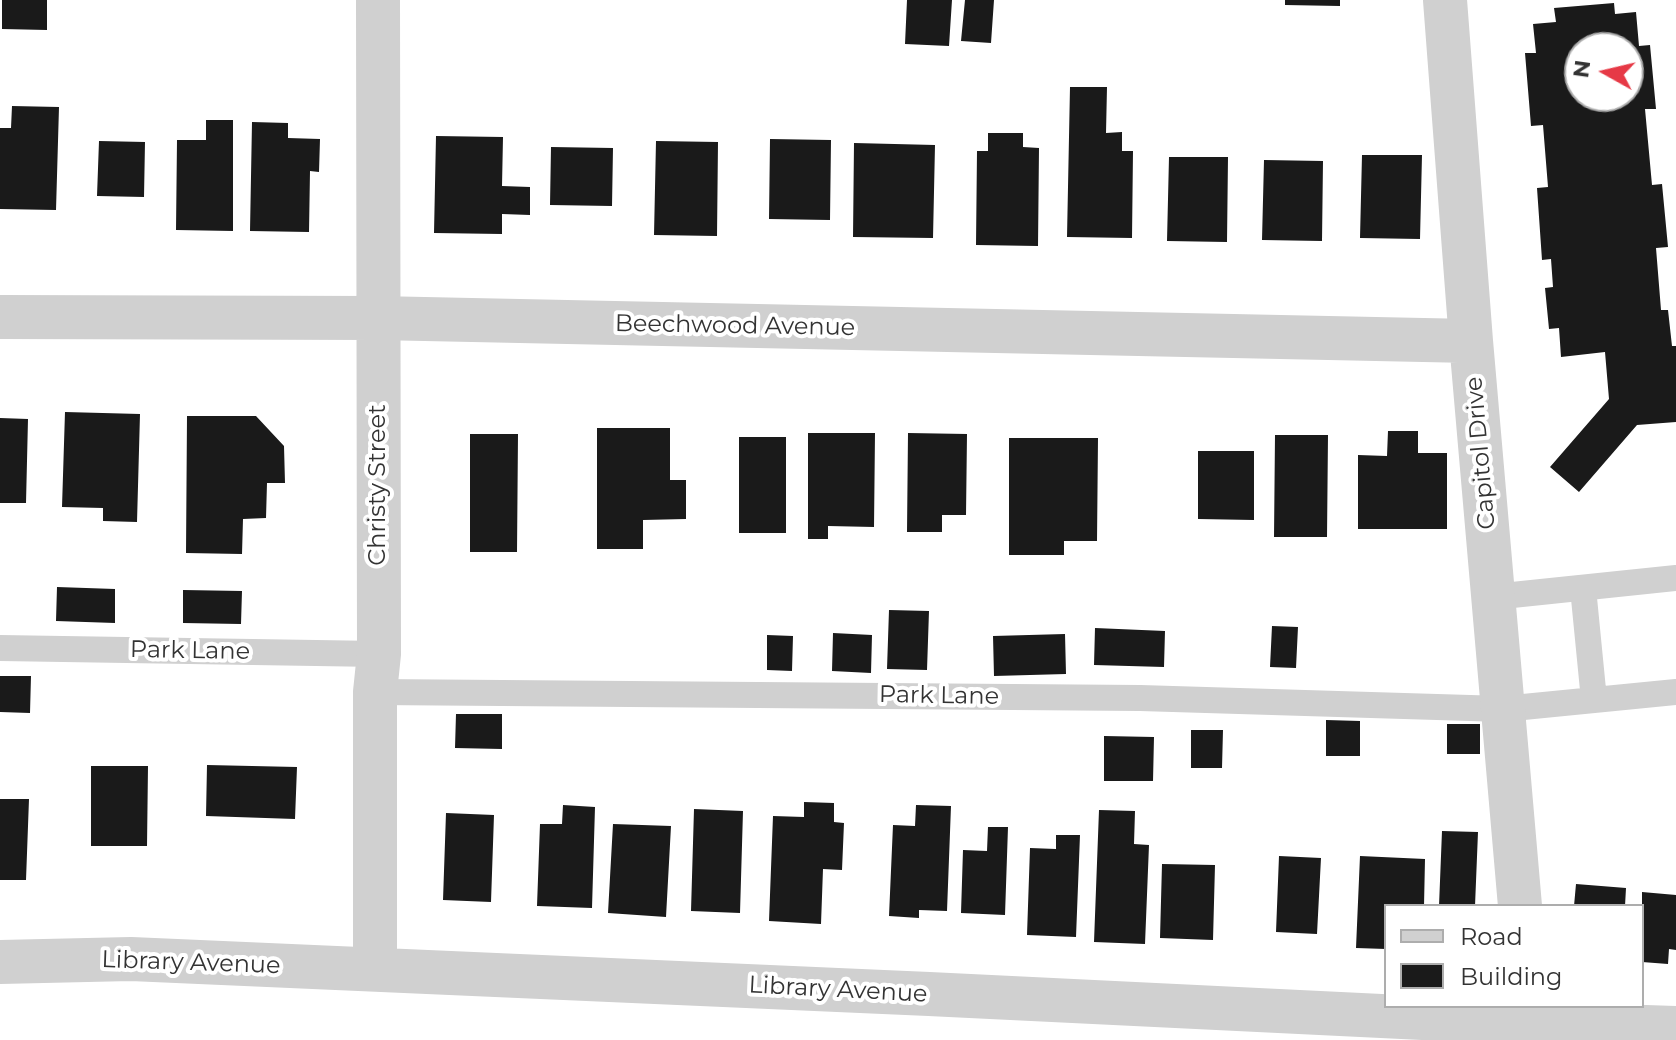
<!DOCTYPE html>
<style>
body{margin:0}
#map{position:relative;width:1676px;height:1040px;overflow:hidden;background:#fff;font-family:Montserrat,sans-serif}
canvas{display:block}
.legend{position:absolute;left:1384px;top:904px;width:260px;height:104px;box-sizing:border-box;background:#fff;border:2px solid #adadad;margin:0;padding:10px 14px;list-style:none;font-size:24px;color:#333}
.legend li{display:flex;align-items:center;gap:16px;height:40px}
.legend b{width:40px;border:2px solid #adadad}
.north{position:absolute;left:1564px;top:32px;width:80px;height:80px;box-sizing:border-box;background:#fff;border:2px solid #adadad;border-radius:50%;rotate:278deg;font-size:22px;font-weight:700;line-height:32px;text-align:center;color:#333}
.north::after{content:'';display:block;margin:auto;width:28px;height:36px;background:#e63946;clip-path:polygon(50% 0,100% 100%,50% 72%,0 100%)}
</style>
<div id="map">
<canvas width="1676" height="1040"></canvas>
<ul class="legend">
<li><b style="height:10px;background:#d0d0d0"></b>Road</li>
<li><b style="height:22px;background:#1a1a1a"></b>Building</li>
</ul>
<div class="north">N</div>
</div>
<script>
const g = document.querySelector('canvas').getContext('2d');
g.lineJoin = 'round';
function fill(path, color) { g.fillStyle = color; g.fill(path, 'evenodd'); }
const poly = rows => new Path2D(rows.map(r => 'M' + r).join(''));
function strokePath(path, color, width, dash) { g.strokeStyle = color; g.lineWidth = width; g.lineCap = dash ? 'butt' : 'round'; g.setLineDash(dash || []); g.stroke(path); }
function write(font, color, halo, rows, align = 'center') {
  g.font = font + ' Montserrat,sans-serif'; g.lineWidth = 8; g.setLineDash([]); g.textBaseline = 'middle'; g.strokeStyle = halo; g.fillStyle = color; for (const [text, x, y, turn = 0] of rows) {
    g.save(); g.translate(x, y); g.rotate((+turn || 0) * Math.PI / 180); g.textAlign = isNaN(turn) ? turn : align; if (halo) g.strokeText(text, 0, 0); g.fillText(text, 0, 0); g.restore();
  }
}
fill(poly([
 [2,0,47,0,47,30,2,29],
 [907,0,952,0,949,46,905,44],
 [965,0,994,0,991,43,961,41],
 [1285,0,1340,0,1340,6,1285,5],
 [1614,3,1615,14,1636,12,1639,46,1650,45,1656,109,1645,109,1652,185,1662,184,1668,247,1656,248,1661,310,1668,310,1672,346,1676,346,1676,422,1637,425,1579,492,1550,467,1609,399,1605,352,1561,357,1559,328,1549,329,1545,288,1553,287,1551,259,1542,260,1537,188,1548,187,1543,125,1531,126,1525,53,1536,53,1533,24,1556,22,1554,8],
 [1580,48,1628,48,1628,96,1580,96],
 [1070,87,1107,87,1106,133,1122,132,1122,151,1133,151,1132,238,1067,237],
 [12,106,59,107,56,210,0,209,0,128,11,128],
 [206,120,233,120,233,231,176,230,177,140,206,140],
 [252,122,288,123,288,138,320,139,319,172,310,171,309,232,250,231],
 [988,133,1023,133,1023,147,1039,148,1038,246,976,245,977,151,988,151],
 [436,136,503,137,502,186,530,187,530,215,502,214,502,234,434,233],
 [770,139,831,140,830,220,769,219],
 [99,141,145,142,144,197,97,196],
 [656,141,718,142,717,236,654,235],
 [854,143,935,145,933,238,853,237],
 [551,147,613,148,612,206,550,205],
 [1362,155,1422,155,1420,239,1360,238],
 [1169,157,1228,157,1227,242,1167,241],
 [1264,160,1323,161,1322,241,1262,240],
 [65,412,140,414,137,522,103,521,103,508,62,507],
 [187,416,256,416,284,446,285,483,267,483,266,518,243,519,242,554,186,553],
 [0,418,28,419,26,503,0,503],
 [597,428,670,428,670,480,686,480,686,519,643,520,643,549,597,549],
 [1388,431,1418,431,1418,453,1447,453,1447,529,1358,529,1358,455,1387,456],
 [808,433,875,433,874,527,828,526,828,539,808,539],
 [908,433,967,434,966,515,942,515,942,532,907,532],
 [470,434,518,434,517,552,470,552],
 [1275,435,1328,435,1327,537,1274,537],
 [739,437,786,437,786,533,739,533],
 [1009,438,1098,438,1097,541,1064,541,1064,555,1009,555],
 [1198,451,1254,451,1254,520,1198,519],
 [57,587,115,589,115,623,56,621],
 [183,590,242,591,241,624,183,623],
 [889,610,929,611,927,670,887,669],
 [1272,626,1298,627,1296,668,1270,667],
 [1095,628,1165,631,1164,667,1094,665],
 [833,633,872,635,871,673,832,671],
 [1065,634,1066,674,994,676,993,636],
 [767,635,793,636,792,671,767,670],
 [0,676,31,676,30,713,0,712],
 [456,714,502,714,502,749,455,748],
 [1326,720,1360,721,1360,756,1326,756],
 [1447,724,1480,724,1480,754,1447,754],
 [1191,730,1223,730,1222,768,1191,768],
 [1104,736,1154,737,1153,781,1104,781],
 [207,765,297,767,295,819,206,816],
 [91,766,148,766,147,846,91,846],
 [0,799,29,799,26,880,0,880],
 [804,802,834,803,834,822,844,823,842,870,823,869,821,924,769,921,773,816,804,817],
 [563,805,595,807,592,908,537,906,540,824,562,824],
 [916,805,951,806,947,911,919,910,919,918,889,916,893,825,915,826],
 [694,809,743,811,740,913,691,911],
 [1099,810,1135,811,1134,844,1149,845,1145,944,1094,942],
 [446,813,494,815,491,902,443,900],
 [613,824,671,826,666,917,608,913],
 [988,827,1008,827,1005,915,961,913,963,850,987,851],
 [1442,831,1478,832,1475,906,1439,906],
 [1056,835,1080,835,1076,937,1027,935,1030,848,1056,849],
 [1279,856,1321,858,1317,934,1276,932],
 [1360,856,1425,859,1424,906,1386,906,1386,949,1356,948],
 [1162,864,1215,865,1213,940,1160,938],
 [1576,884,1626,888,1625,906,1574,906],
 [1642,892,1676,895,1676,950,1669,949,1668,964,1642,962]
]), '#1a1a1a');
strokePath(poly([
 [1583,588,1594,700],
 [1493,597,1676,578],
 [0,648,379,654],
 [375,692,1140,698,1503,709,1676,692]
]), '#d0d0d0', 26);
strokePath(poly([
 [1445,0,1471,341,1520,906],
 [0,317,377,318,1471,341],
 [0,962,131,959,929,994,1525,1023,1676,1028],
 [375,969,375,692,379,654,378,0]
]), '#d0d0d0', 44);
write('24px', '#333', '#fff', [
 ["Beechwood Avenue",735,326,1],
 ["Capitol Drive",1481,453,-95],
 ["Christy Street",378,485,-90],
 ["Park Lane",190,651,1],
 ["Park Lane",939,696,1],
 ["Library Avenue",191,963,2],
 ["Library Avenue",838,990,3]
]);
</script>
